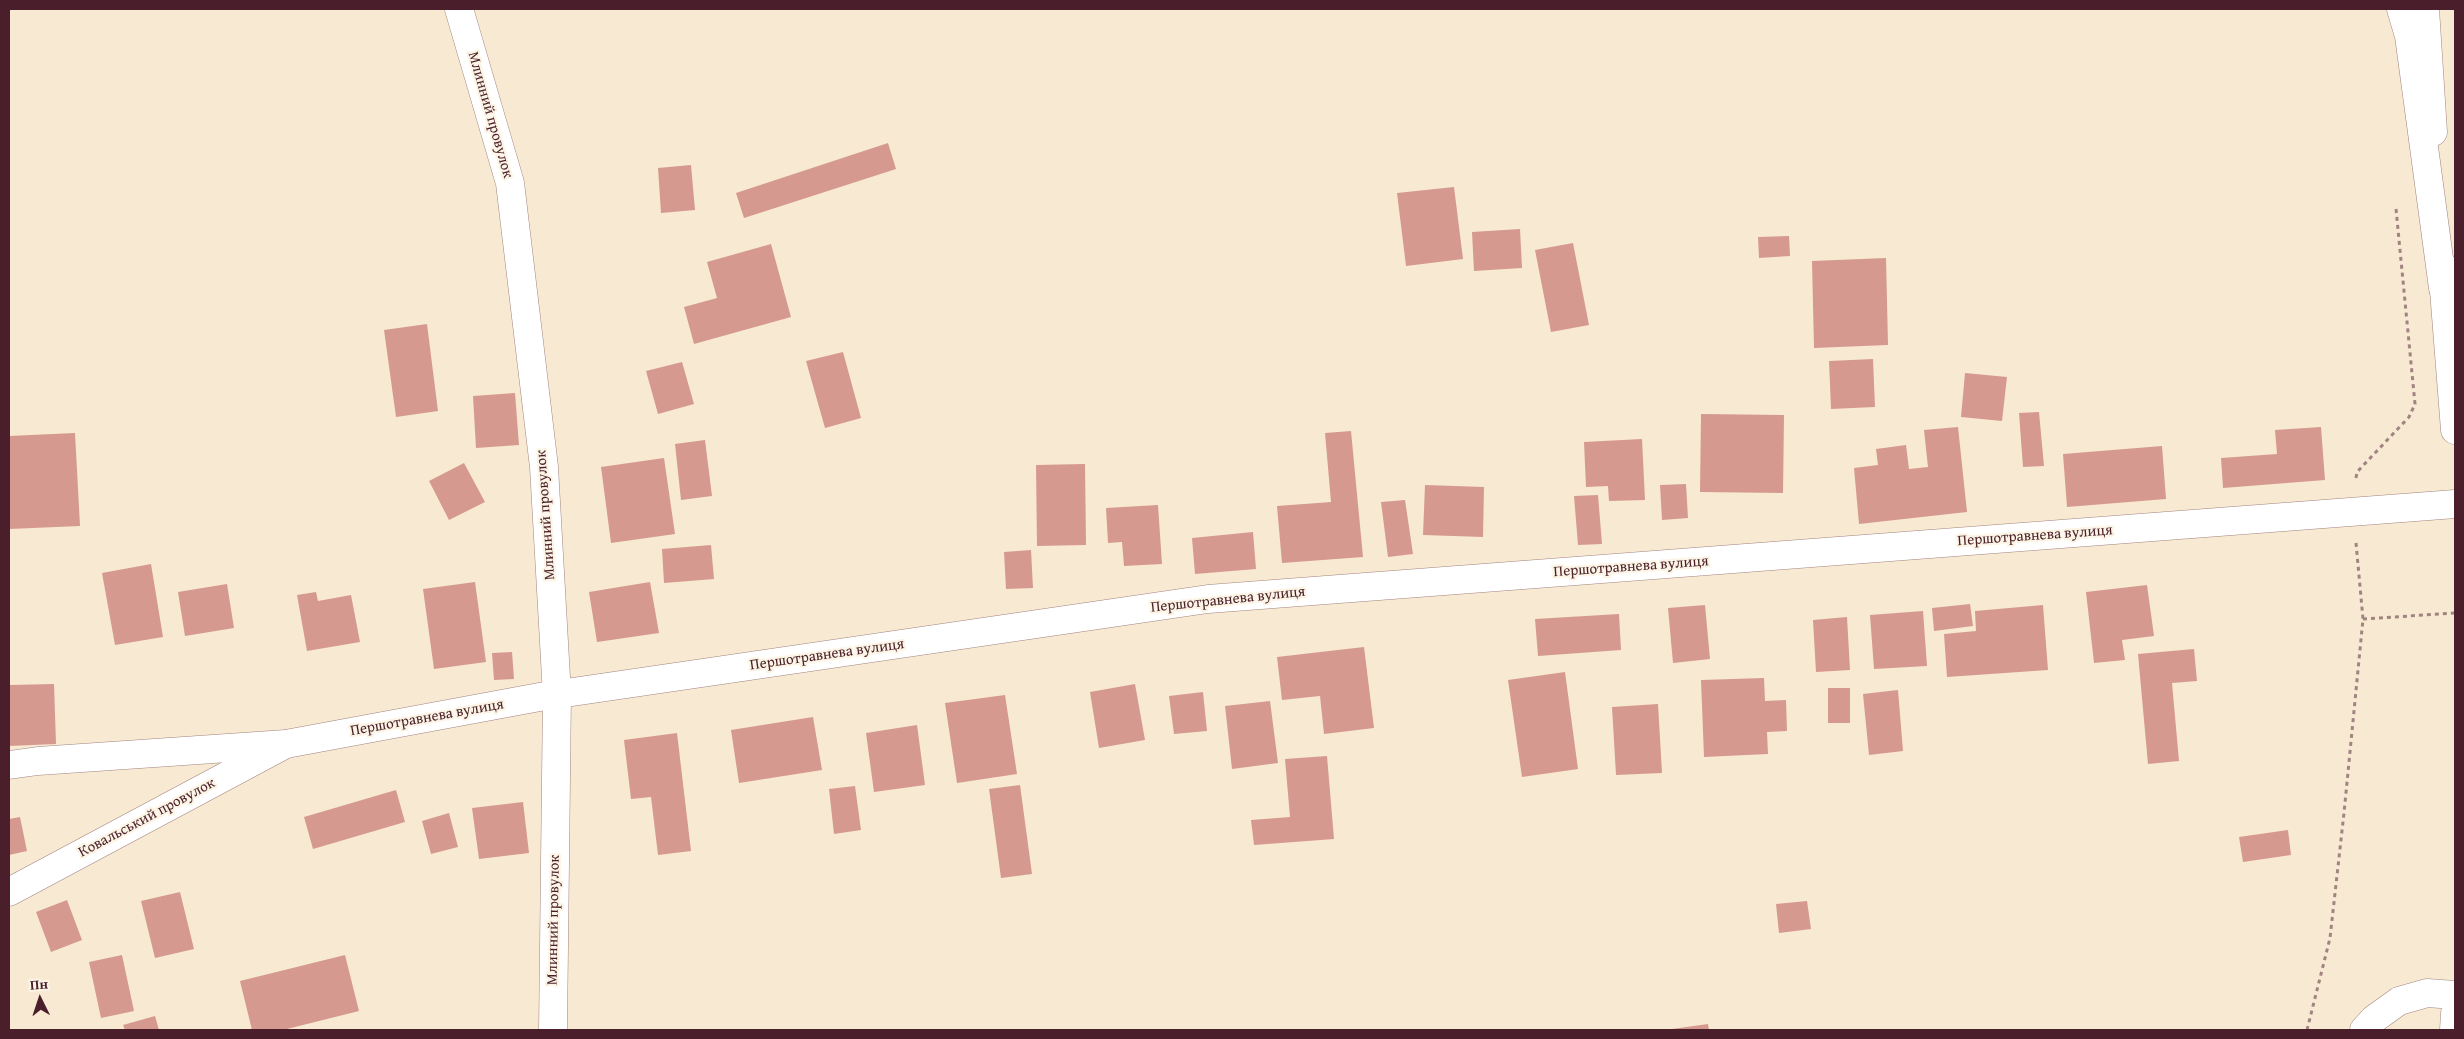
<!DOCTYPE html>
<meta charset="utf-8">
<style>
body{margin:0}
#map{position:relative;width:2464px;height:1039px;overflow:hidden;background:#f8e9d3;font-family:"Gentium Book Plus",serif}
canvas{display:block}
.frame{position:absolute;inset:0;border:10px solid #4a1f2b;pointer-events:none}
.north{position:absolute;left:15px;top:974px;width:50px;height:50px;-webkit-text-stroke:4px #fcf5e5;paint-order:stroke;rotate:356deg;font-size:14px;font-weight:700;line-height:20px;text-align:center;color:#4a1f2b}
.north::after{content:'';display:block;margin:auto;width:18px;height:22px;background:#4a1f2b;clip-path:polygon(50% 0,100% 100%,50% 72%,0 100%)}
</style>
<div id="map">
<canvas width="2464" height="1039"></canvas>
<div class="frame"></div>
<div class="north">Пн</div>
</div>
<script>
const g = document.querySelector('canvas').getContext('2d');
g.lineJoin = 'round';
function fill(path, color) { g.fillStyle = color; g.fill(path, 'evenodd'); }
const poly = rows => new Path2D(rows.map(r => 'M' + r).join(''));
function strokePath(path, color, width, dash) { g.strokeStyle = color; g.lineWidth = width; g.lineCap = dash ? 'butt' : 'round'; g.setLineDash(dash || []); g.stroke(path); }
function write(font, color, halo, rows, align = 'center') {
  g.font = font + ' "Gentium Book Plus",serif'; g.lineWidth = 4.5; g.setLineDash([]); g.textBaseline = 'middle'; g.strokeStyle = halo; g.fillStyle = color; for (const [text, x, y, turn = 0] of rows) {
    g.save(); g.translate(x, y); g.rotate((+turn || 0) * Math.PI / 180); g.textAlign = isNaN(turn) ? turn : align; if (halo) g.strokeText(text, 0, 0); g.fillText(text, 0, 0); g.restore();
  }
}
fill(poly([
 [888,143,896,169,744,218,736,193],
 [691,165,695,210,661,213,658,168],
 [1454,187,1463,259,1406,266,1397,193],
 [1520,229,1522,268,1474,271,1472,232],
 [1789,236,1790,256,1759,258,1758,237],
 [1573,243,1589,325,1551,332,1535,250],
 [771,244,791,317,694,344,684,307,717,298,707,262],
 [1886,258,1888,345,1814,348,1812,261],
 [427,324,438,411,396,417,384,330],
 [843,352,861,418,825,428,806,361],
 [1873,359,1875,407,1831,409,1829,361],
 [682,362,694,404,658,414,646,371],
 [1965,373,2007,377,2002,421,1961,417],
 [515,393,519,445,476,448,473,396],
 [2039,412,2044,466,2023,467,2019,413],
 [1701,414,1784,415,1783,493,1700,492],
 [1958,427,1967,512,1859,524,1854,468,1878,465,1876,449,1906,445,1909,469,1928,467,1924,430],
 [2321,427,2325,480,2223,488,2221,458,2277,454,2275,430],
 [1351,431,1363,557,1282,563,1277,506,1331,502,1325,433],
 [75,433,80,526,9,529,9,436],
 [1642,439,1645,500,1609,501,1608,486,1586,487,1584,442],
 [705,440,712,496,681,500,675,444],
 [2162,446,2166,499,2067,507,2063,454],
 [664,458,675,534,611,543,601,467],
 [464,463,485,502,449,520,429,481],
 [1085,464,1086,545,1037,546,1036,465],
 [1686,484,1688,518,1662,520,1660,485],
 [1425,485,1484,487,1483,537,1423,535],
 [1598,495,1602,544,1578,545,1574,496],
 [1405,500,1413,554,1388,557,1381,502],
 [1158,505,1162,564,1124,566,1122,542,1108,543,1106,508],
 [1253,532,1256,569,1195,574,1192,538],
 [711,545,714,579,664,583,662,549],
 [1031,550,1033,588,1006,589,1004,552],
 [151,564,163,637,115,645,102,573],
 [475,582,486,662,434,669,423,589],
 [650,582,659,633,597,642,589,592],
 [227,584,234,628,185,636,178,592],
 [2147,585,2154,636,2122,640,2125,660,2094,663,2086,592],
 [316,592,318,601,351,595,360,642,307,651,297,595],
 [1970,604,1973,626,1934,631,1932,608],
 [1705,605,1710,659,1673,663,1668,608],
 [2043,605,2048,670,1947,677,1944,634,1976,631,1975,611],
 [1923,611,1927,666,1874,669,1870,615],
 [1619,614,1621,650,1538,656,1535,619],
 [1847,617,1850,670,1816,672,1813,620],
 [1364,647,1374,728,1324,734,1320,696,1282,700,1277,657],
 [2194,649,2197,681,2172,683,2179,761,2148,764,2138,654],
 [512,652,514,679,494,680,492,653],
 [1565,672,1578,769,1522,777,1508,680],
 [1764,678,1765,701,1786,700,1787,731,1767,732,1768,754,1704,757,1701,680],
 [54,684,56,744,9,746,9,685],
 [1135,684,1145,740,1099,748,1090,692],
 [1828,688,1850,688,1850,723,1828,723],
 [1898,690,1903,751,1869,755,1863,694],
 [1203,692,1207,731,1174,734,1169,696],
 [1005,695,1017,774,957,783,945,703],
 [1270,701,1278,763,1232,769,1225,706],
 [1658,704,1662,773,1616,775,1612,707],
 [813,717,822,770,739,783,731,730],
 [917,725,925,785,874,792,866,733],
 [677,733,691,851,658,855,651,797,631,799,624,740],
 [1327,756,1334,839,1254,845,1251,820,1290,817,1285,759],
 [1020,785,1032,874,1001,878,989,789],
 [855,786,861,830,834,834,829,789],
 [396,790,405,822,313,849,304,817],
 [523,802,529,853,479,859,472,808],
 [449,813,458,847,431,854,422,821],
 [20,817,27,851,9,855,9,819],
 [2288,830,2291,855,2243,862,2239,837],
 [180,892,194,949,155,958,141,901],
 [67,900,82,940,51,952,36,912],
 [1807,901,1811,929,1779,933,1776,904],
 [122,955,134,1011,101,1018,89,962],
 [345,955,359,1011,283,1030,252,1030,240,981],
 [155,1016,159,1030,125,1030,123,1025],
 [1708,1024,1709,1030,1672,1030,1672,1029]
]), '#d59990');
const street = poly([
 [459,9,510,183,544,467,557,695,553,1030],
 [9,892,286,744]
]);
const secondary = poly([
 [9,765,38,761,286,744,545,696,1208,599,2455,504]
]);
const primary = poly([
 [2425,9,2433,132],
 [2442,265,2455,430],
 [2364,1030,2374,1019,2399,1001,2427,993,2455,995],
 [2454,1030,2455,1013]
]);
const highway = poly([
 [2401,9,2409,36,2443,288]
]);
strokePath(street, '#a1847f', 29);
strokePath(secondary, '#a1847f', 29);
strokePath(primary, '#a1847f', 29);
strokePath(highway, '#a1847f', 29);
strokePath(poly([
 [2356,478,2357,472,2409,417,2415,404,2396,209],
 [2363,619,2455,613],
 [2307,1030,2330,938,2344,813,2363,619,2356,543]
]), '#a1847f', 3, [4, 4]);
strokePath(street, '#fff', 28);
strokePath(secondary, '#fff', 28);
strokePath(primary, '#fff', 28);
strokePath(highway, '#fff', 28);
write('15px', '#4a1f2b', '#fcf5e5', [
 ["Млинний провулок",490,115,74],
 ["Млинний провулок",546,515,-94],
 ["Першотравнева вулиця",2035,536,-4],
 ["Першотравнева вулиця",1631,567,-4],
 ["Першотравнева вулиця",1228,600,-6],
 ["Першотравнева вулиця",827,655,-8],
 ["Першотравнева вулиця",427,718,-10],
 ["Ковальський провулок",147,818,-28],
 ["Млинний провулок",554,920,-89]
]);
</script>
